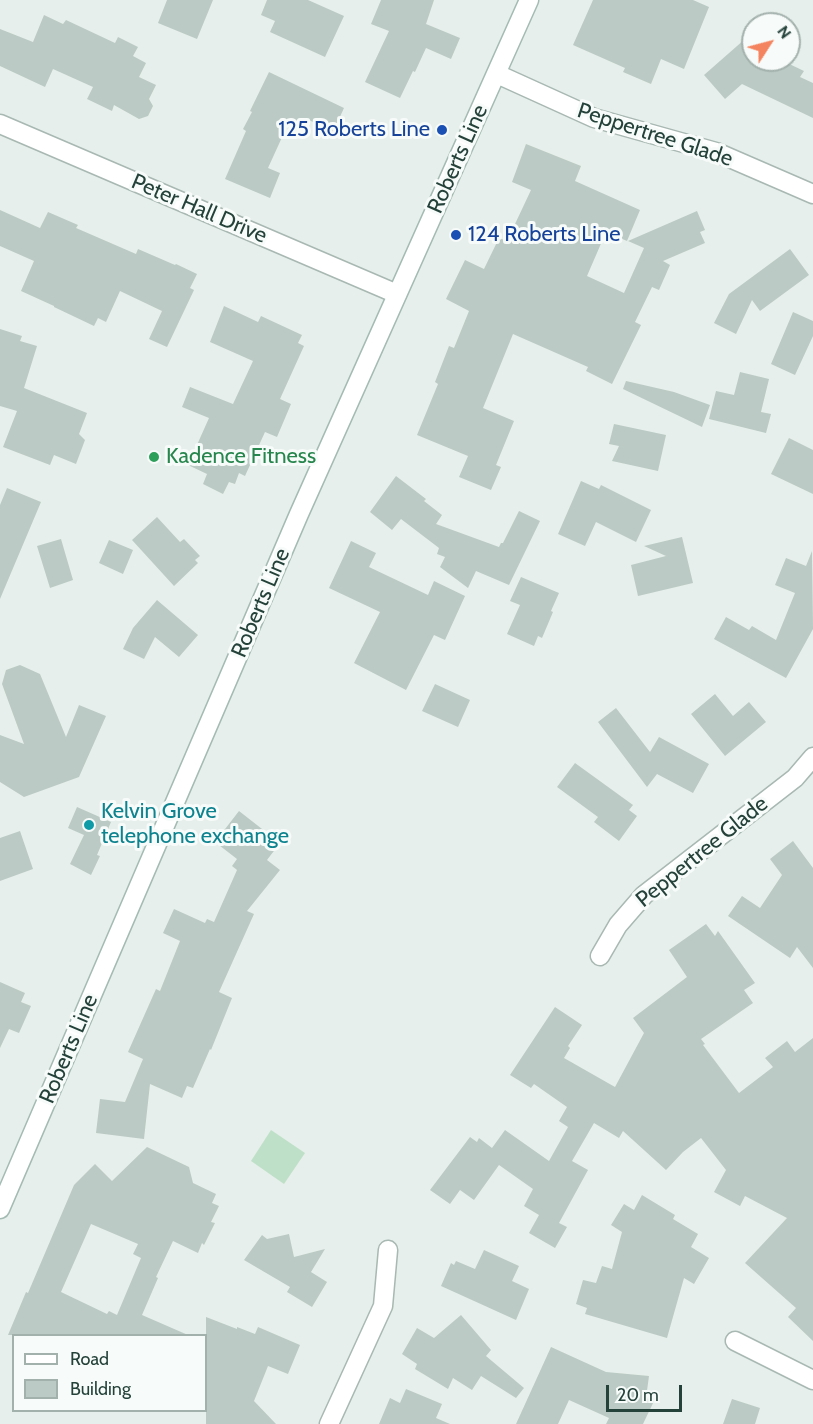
<!DOCTYPE html>
<style>
body{margin:0}
#map{position:relative;width:813px;height:1424px;overflow:hidden;background:#e6efeb;font-family:Cabin,sans-serif}
canvas{display:block}
.legend{position:absolute;left:12px;top:1334px;width:195px;height:78px;box-sizing:border-box;background:#f7fbf9;border:2px solid #a3b1ad;margin:0;padding:8px 10px;list-style:none;font-size:18px;color:#24423a}
.legend li{display:flex;align-items:center;gap:12px;height:30px}
.legend b{width:30px;border:2px solid #a3b1ad}
.north{position:absolute;left:741px;top:12px;width:60px;height:60px;box-sizing:border-box;background:#f7fbf9;border:2px solid #a3b1ad;border-radius:50%;rotate:54deg;font-size:16px;font-weight:700;line-height:24px;text-align:center;color:#24423a}
.north::after{content:'';display:block;margin:auto;width:21px;height:27px;background:#f4845f;clip-path:polygon(50% 0,100% 100%,50% 72%,0 100%)}
.scale{position:absolute;left:606px;top:1385px;width:76px;height:27px;box-sizing:border-box;border:3px solid #24423a;border-top:0;padding-left:8px;font-size:18px;line-height:21px;white-space:nowrap;color:#24423a;-webkit-text-stroke:4px #f7fbf9;paint-order:stroke}
</style>
<div id="map">
<canvas width="813" height="1424"></canvas>
<ul class="legend">
<li><b style="height:8px;background:#fff"></b>Road</li>
<li><b style="height:16px;background:#bbcac4"></b>Building</li>
</ul>
<div class="north">N</div>
<div class="scale">20 m</div>
</div>
<script>
const g = document.querySelector('canvas').getContext('2d');
g.lineJoin = 'round';
function fill(path, color) { g.fillStyle = color; g.fill(path, 'evenodd'); }
const poly = rows => new Path2D(rows.map(r => 'M' + r).join(''));
function strokePath(path, color, width, dash) { g.strokeStyle = color; g.lineWidth = width; g.lineCap = dash ? 'butt' : 'round'; g.setLineDash(dash || []); g.stroke(path); }
function write(font, color, halo, rows, align = 'center') {
  g.font = font + ' Cabin,sans-serif'; g.lineWidth = 6; g.setLineDash([]); g.textBaseline = 'middle'; g.strokeStyle = halo; g.fillStyle = color; for (const [text, x, y, turn = 0] of rows) {
    g.save(); g.translate(x, y); g.rotate((+turn || 0) * Math.PI / 180); g.textAlign = isNaN(turn) ? turn : align; if (halo) g.strokeText(text, 0, 0); g.fillText(text, 0, 0); g.restore();
  }
}
fill(poly([
 [271,1130,305,1153,284,1184,251,1161]
]), '#bfe0c8');
fill(poly([
 [167,0,213,0,197,39,158,23],
 [267,0,308,0,344,16,325,57,270,32,275,21,261,15],
 [381,0,434,0,426,24,460,38,451,59,426,48,415,72,413,71,400,98,365,82,389,31,371,24],
 [593,0,693,0,709,7,684,69,661,59,651,84,623,72,625,68,573,45],
 [44,15,63,24,66,20,115,43,118,37,138,47,133,56,146,63,139,77,156,85,149,99,153,106,148,116,139,119,114,105,112,111,87,99,93,87,53,69,45,87,0,66,0,29,33,42],
 [753,32,753,60,781,60,804,71,800,77,813,83,813,118,742,84,725,99,704,75],
 [269,72,344,108,333,132,305,118,300,127,289,122,268,168,280,173,270,198,225,179,246,131,243,129,252,112,250,111],
 [526,144,581,166,575,181,640,210,627,241,606,232,587,276,624,293,644,248,628,241,697,211,705,230,700,232,705,243,663,261,670,265,659,290,652,287,635,322,641,325,612,384,586,371,588,367,513,334,483,408,514,421,496,465,501,467,491,490,459,477,468,456,417,435,438,384,435,382,449,346,454,348,469,311,446,299,465,260,484,269,499,238,507,241,531,190,512,182],
 [0,210,40,228,48,212,78,225,76,228,136,254,138,249,175,265,176,264,197,274,190,288,194,290,167,347,149,339,162,311,120,291,106,322,98,318,94,326,54,307,54,306,21,291,34,261,0,246],
 [790,249,809,275,760,311,752,300,736,334,714,323,729,294],
 [224,306,258,322,261,316,302,335,298,343,304,346,280,399,291,404,277,437,265,432,245,476,239,473,235,484,229,482,223,494,203,484,207,474,188,465,209,418,182,407,190,387,233,404,253,361,210,342],
 [793,312,813,321,813,336,795,375,771,364],
 [0,329,22,336,20,341,37,346,24,388,87,413,79,434,85,440,76,464,54,455,50,465,3,447,17,411,0,406],
 [740,372,769,379,761,412,771,414,766,433,709,419,716,391,734,395],
 [626,381,674,392,710,405,702,427,623,389],
 [614,424,666,435,658,471,612,461,619,446,609,444],
 [789,438,813,450,813,494,771,474],
 [396,476,426,499,424,501,442,515,436,524,499,547,501,543,503,543,519,511,540,521,509,585,476,571,468,588,440,567,445,557,437,554,439,548,401,519,392,530,370,512],
 [581,481,599,489,601,485,651,510,636,542,596,522,585,546,558,534],
 [7,488,41,502,0,599,0,505],
 [157,517,180,542,184,539,200,556,195,560,198,563,174,586,132,540],
 [682,537,693,583,638,596,631,565,666,556,644,546],
 [61,539,73,580,50,588,37,546],
 [109,540,133,550,123,574,99,563],
 [351,541,376,553,369,567,428,595,434,581,465,596,445,640,434,635,406,690,354,663,380,612,329,588],
 [812,551,813,629,786,678,714,639,726,617,749,630,752,626,776,640,795,593,775,585,786,558,806,566],
 [521,577,559,593,551,611,553,612,542,638,538,636,534,646,507,634,520,605,510,601],
 [157,600,198,635,179,657,155,637,144,659,123,649,133,628],
 [20,665,40,674,66,737,79,705,106,716,79,777,24,797,0,782,0,735,24,744,2,684,6,670],
 [435,684,470,700,458,727,422,711],
 [715,694,733,716,749,702,766,722,725,756,691,714],
 [616,708,650,752,659,737,709,764,693,793,657,774,647,787,598,722],
 [575,763,633,805,629,810,637,816,619,841,594,822,598,817,557,787],
 [77,807,111,822,97,855,100,856,91,875,70,864,84,835,68,828],
 [239,811,280,843,267,860,280,870,247,911,254,914,219,992,232,998,211,1050,210,1049,193,1088,187,1086,182,1098,150,1084,144,1139,96,1133,100,1099,125,1102,143,1059,128,1052,156,989,160,991,180,941,163,933,174,909,205,923,207,919,214,922,237,870,232,866,237,859,215,842],
 [20,831,33,869,0,881,0,838],
 [793,841,813,868,813,968,797,947,790,958,728,916,742,896,760,908,782,875,770,859],
 [706,924,715,936,718,931,755,983,744,990,753,1003,701,1039,705,1044,703,1045,739,1093,773,1067,765,1058,787,1041,795,1052,813,1038,813,1341,788,1317,796,1308,745,1263,787,1218,745,1196,740,1206,714,1192,726,1170,701,1138,683,1152,666,1170,623,1131,619,1138,594,1123,572,1161,588,1170,559,1223,567,1227,555,1248,529,1233,539,1215,524,1206,533,1189,499,1165,474,1200,460,1190,450,1204,430,1190,470,1137,477,1142,479,1138,492,1148,505,1130,549,1161,568,1127,559,1121,567,1107,534,1084,531,1088,510,1075,555,1007,582,1025,568,1046,570,1048,564,1058,615,1087,644,1033,633,1018,687,977,669,950],
 [0,982,25,993,21,1002,31,1006,19,1033,9,1029,0,1048],
 [147,1147,189,1167,193,1183,216,1194,212,1203,219,1206,211,1222,215,1223,204,1245,202,1243,198,1253,173,1241,156,1277,158,1278,142,1315,188,1335,8,1335,26,1292,28,1293,74,1185,95,1164,112,1181],
 [91,1224,138,1244,133,1254,141,1258,117,1315,109,1311,107,1314,61,1292],
 [642,1195,675,1215,673,1219,698,1234,691,1247,709,1258,694,1284,684,1278,667,1338,585,1314,587,1308,576,1304,583,1280,596,1283,602,1266,612,1269,622,1232,611,1225,624,1204,634,1210],
 [289,1234,294,1257,325,1249,311,1272,327,1282,312,1307,287,1292,290,1287,244,1260,262,1235,267,1239],
 [484,1250,519,1266,512,1281,529,1289,516,1320,441,1286,451,1263,454,1265,456,1261,475,1269],
 [461,1315,491,1350,486,1356,524,1388,516,1398,481,1376,472,1390,453,1378,448,1389,415,1369,417,1364,402,1354,417,1328,434,1338],
 [206,1317,237,1329,237,1327,255,1334,258,1327,300,1345,288,1374,268,1366,254,1401,276,1424,206,1424],
 [551,1347,606,1372,649,1376,646,1398,654,1401,643,1424,606,1424,609,1418,569,1400,558,1424,516,1424],
 [406,1389,442,1404,436,1418,450,1424,379,1424,390,1398,400,1403],
 [732,1399,760,1408,755,1424,723,1424]
]), '#bbcac4');
const street = poly([
 [497,74,594,118,716,152,813,194],
 [0,124,397,294],
 [600,956,618,925,644,895,795,778,813,757],
 [735,1341,813,1380],
 [329,1424,383,1306,388,1250]
]);
const secondary = poly([
 [0,1209,299,514,529,0]
]);
strokePath(street, '#a8b8b2', 21);
strokePath(secondary, '#a4bbb3', 21);
strokePath(street, '#fff', 18);
strokePath(secondary, '#fff', 18);
for (const [x, y, r, color] of [
 [442,130,6,"#1a4fb4"],
 [456,235,6,"#1a4fb4"],
 [154,457,6,"#2e9e5b"],
 [89,825,6,"#0f9aa8"]
]) { const dot = new Path2D(); dot.arc(x, y, r, 0, 2 * Math.PI); g.fillStyle = color; g.fill(dot); strokePath(dot, '#f7fbf9', 2); }
write('22px', '#164399', '#f7fbf9', [
 ["125 Roberts Line",430,130],
 ["124 Roberts Line",468,235,"left"]
], 'right');
write('22px', '#24423a', '#f7fbf9', [
 ["Peppertree Glade",655,135,18],
 ["Roberts Line",458,159,-66],
 ["Peter Hall Drive",199,209,23],
 ["Roberts Line",261,603,-67],
 ["Peppertree Glade",702,852,-39],
 ["Roberts Line",69,1049,-67]
]);
write('22px', '#27864d', '#f7fbf9', [
 ["Kadence Fitness",166,457]
], 'left');
write('22px', '#0d838f', '#f7fbf9', [
 ["Kelvin Grove",101,812],
 ["telephone exchange",101,837]
], 'left');
</script>
